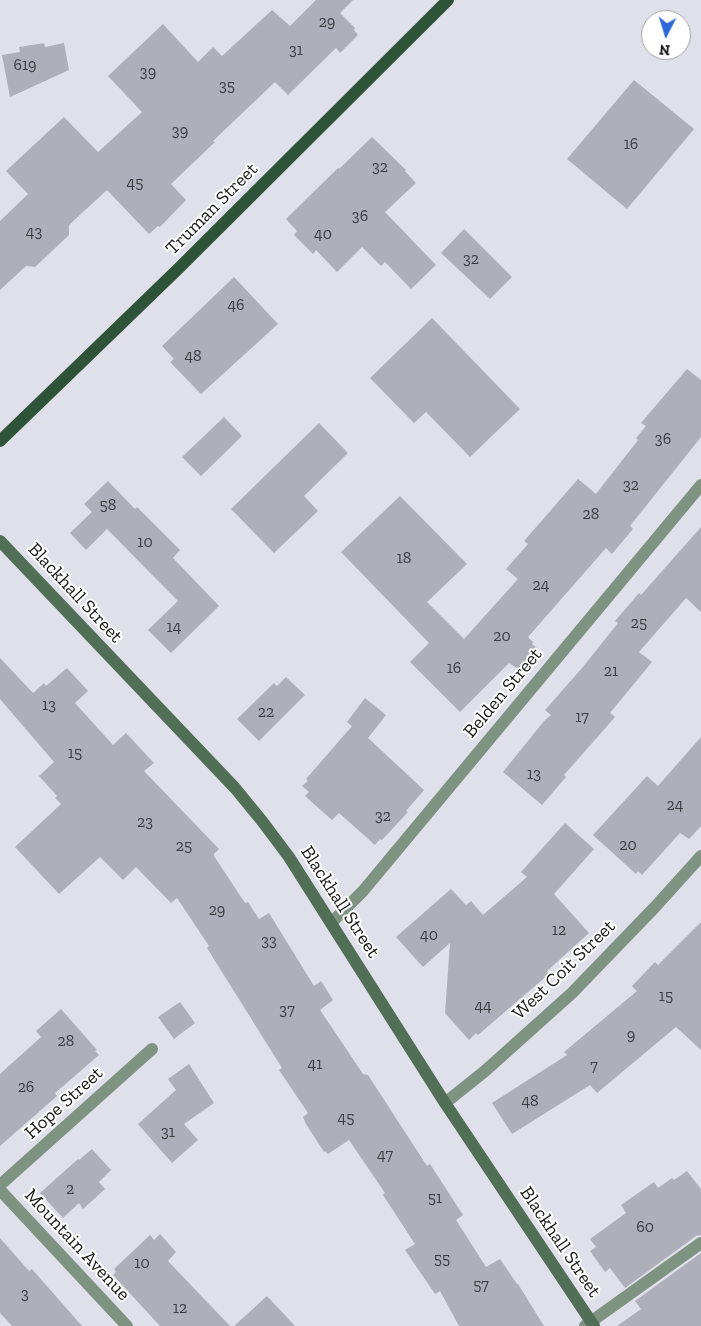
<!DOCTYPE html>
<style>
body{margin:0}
#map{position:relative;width:701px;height:1326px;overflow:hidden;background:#dfe0ea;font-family:"Zilla Slab",serif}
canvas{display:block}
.north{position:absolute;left:641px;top:10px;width:50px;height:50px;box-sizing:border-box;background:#fff;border:1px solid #a2a2a3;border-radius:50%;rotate:185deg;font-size:14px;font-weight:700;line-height:20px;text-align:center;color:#161619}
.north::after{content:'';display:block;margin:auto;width:18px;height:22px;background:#2f69d7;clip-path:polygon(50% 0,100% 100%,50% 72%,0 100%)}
</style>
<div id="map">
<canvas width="701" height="1326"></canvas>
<div class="north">N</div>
</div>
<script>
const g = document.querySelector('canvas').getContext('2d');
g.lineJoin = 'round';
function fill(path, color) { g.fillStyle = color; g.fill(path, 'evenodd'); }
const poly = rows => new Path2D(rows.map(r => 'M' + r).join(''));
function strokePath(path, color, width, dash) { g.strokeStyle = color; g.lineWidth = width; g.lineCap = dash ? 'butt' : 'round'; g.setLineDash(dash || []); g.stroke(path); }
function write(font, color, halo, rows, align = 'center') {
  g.font = font + ' "Zilla Slab",serif'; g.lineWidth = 4; g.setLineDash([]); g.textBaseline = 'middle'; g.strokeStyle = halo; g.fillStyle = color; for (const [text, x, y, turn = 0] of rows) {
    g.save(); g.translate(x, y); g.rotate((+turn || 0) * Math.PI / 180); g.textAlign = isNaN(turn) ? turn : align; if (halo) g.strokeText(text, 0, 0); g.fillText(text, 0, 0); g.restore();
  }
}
fill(poly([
 [316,0,353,0,340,13,355,28,354,30,358,35,340,53,336,48,288,95,275,82,213,141,215,142,171,184,186,200,160,227,158,226,149,234,107,190,69,225,69,235,35,267,26,266,0,290,0,221,28,194,6,171,64,117,98,152,142,112,108,76,163,24,198,62,213,47,222,56,272,10,290,26],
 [44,43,45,47,64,43,69,70,10,97,2,55,20,52,19,47],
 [634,80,694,129,627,209,567,159],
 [372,137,406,170,405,171,416,183,385,212,436,265,411,289,385,262,381,266,362,247,337,272,316,250,313,254,294,235,297,231,286,219,338,168,339,169],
 [464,229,512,277,490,299,441,253],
 [234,277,278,324,201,394,170,362,174,359,162,346],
 [432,318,520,409,470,457,426,412,414,423,370,378],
 [687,369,701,380,701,437,630,526,633,529,612,554,606,548,528,637,533,642,532,644,537,648,518,669,509,663,460,712,410,662,429,643,341,552,400,496,467,564,427,602,464,639,518,579,506,569,528,544,524,541,578,479,596,494,638,440,636,438,646,426,641,423],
 [224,417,242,436,201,476,182,457],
 [319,423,348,453,304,496,318,511,274,553,231,509],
 [108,481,135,509,137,507,180,550,173,558,219,606,171,653,148,630,178,601,107,529,86,550,70,533,92,512,84,504],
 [701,527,701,612,686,598,639,652,652,662,610,713,615,717,564,775,566,777,542,805,503,772,544,721,551,715,545,710,582,668,618,623,615,621,639,593,641,595],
 [0,658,33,693,44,683,46,686,67,668,88,691,75,703,113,745,126,733,154,763,144,771,219,849,214,854,214,856,245,903,248,902,259,919,269,913,314,986,321,981,333,1000,320,1010,363,1074,368,1075,427,1166,430,1164,463,1215,456,1220,486,1267,500,1259,517,1284,518,1284,544,1326,459,1326,440,1291,435,1294,405,1250,415,1244,383,1195,385,1193,349,1140,328,1154,325,1151,324,1152,306,1124,303,1117,308,1113,279,1070,282,1068,207,948,209,946,177,898,171,903,136,867,123,880,100,857,59,894,15,847,61,804,55,798,57,796,39,776,54,762,0,699],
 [286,677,305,695,259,741,237,719,274,683,277,686],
 [365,698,386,715,368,738,424,790,406,811,408,812,382,840,380,839,375,845,339,813,332,820,305,796,309,792,302,786,308,781,306,779,352,726,347,722],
 [701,737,701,826,689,839,680,833,642,875,638,871,636,874,593,835,647,776,658,786],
 [565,823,594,849,554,894,589,933,547,971,549,974,478,1035,476,1033,469,1040,445,1013,450,943,423,967,396,937,451,889,466,905,471,901,483,915,527,877,521,872],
 [701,922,701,1050,676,1027,597,1093,590,1085,512,1134,492,1103,567,1055,564,1052,637,991,632,986,655,962,658,965],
 [180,1002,195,1023,174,1039,158,1017],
 [61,1009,97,1050,95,1051,99,1055,55,1093,57,1096,0,1146,0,1074,41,1037,36,1031],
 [189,1064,214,1103,184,1124,198,1140,172,1163,138,1124,176,1090,168,1079],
 [92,1149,111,1170,99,1182,105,1189,83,1209,79,1203,63,1218,40,1193,78,1159,79,1160],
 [687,1171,701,1189,701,1235,696,1236,625,1288,610,1268,605,1272,590,1251,596,1247,590,1239,626,1213,621,1205,654,1182,658,1188,672,1178,674,1180],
 [160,1234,176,1252,168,1261,230,1326,160,1326,113,1275,116,1272,114,1269,150,1235,154,1240],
 [0,1238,29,1271,32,1269,82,1326,12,1326,0,1313],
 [701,1253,701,1326,617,1326,641,1309,635,1301],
 [267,1296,295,1326,234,1326]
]), '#aeafb8');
strokePath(poly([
 [331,923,363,891,701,485],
 [445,1103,485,1071,572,993,655,907,701,856],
 [0,1185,152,1049],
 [0,1190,127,1326],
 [585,1326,701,1243]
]), '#7f9383', 12);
strokePath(poly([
 [0,541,235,788,262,821,289,857,445,1103,594,1326]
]), '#516e57', 12);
strokePath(poly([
 [0,441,179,268,448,0]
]), '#2f5338', 12);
write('16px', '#3c3c41', null, [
 ["29",327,22],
 ["31",296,50],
 ["619",25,65],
 ["39",148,72],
 ["35",227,86],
 ["39",180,131],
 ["16",631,144],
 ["32",380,167],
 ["45",135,183],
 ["36",360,216],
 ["43",34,232],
 ["40",323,234],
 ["32",471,259],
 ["46",236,305],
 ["48",193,356],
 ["36",663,439],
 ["32",631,485],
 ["58",108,505],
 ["28",591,514],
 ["10",145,542],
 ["18",404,558],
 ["24",541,585],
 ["25",639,623],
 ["14",174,627],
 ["20",502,636],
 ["16",454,668],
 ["21",611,671],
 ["13",49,705],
 ["22",266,712],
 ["17",582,717],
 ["15",75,753],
 ["13",534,774],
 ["24",675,805],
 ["32",383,816],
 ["23",145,822],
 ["20",628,845],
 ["25",184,846],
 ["29",217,910],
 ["12",559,930],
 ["40",429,935],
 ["33",269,941],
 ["15",666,996],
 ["44",483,1006],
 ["37",287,1010],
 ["9",631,1035],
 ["28",66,1041],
 ["41",315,1064],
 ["7",594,1066],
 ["26",26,1087],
 ["48",530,1101],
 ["45",346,1118],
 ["31",168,1132],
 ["47",385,1155],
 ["2",70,1189],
 ["51",435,1198],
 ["60",645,1227],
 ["55",442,1259],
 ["10",142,1263],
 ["57",481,1285],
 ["3",25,1294],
 ["12",180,1308]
]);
write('19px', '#161619', '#fff', [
 ["Truman Street",212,209,-45],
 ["Blackhall Street",75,593,47],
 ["Belden Street",503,693,-50],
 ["Blackhall Street",340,902,57],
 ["West Coit Street",564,970,-44],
 ["Hope Street",64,1103,-42],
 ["Blackhall Street",560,1242,56],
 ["Mountain Avenue",77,1245,47]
]);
</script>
